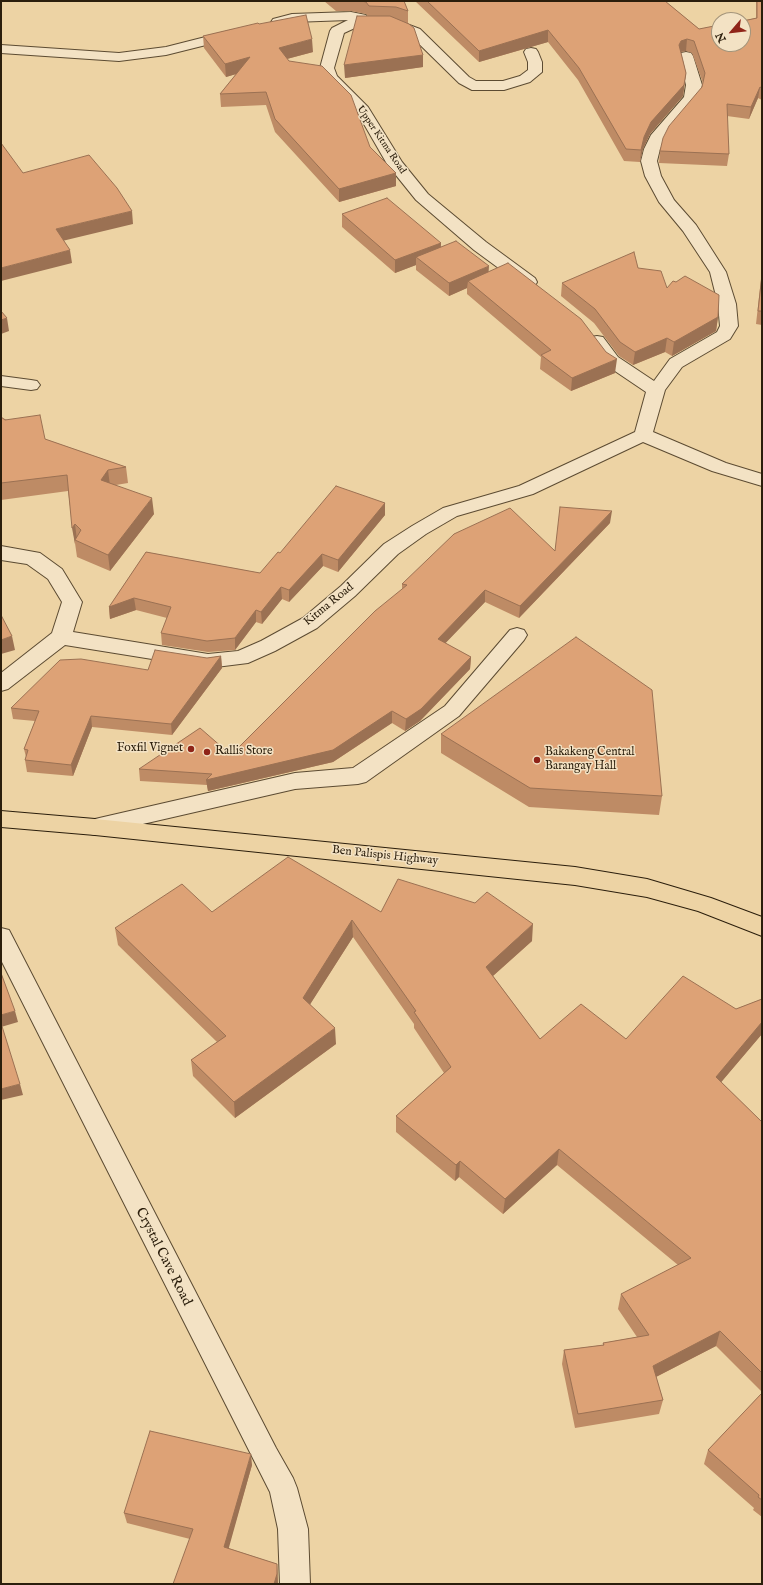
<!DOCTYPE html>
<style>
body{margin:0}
#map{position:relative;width:763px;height:1585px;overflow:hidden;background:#edd3a4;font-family:"IM FELL English",serif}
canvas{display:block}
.frame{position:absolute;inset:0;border:2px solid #2b1e0c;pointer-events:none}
.north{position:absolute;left:711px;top:12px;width:40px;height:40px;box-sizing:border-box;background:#f3e2c4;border:1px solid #a3947a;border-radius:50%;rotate:242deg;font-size:11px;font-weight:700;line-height:16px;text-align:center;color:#2b1e0c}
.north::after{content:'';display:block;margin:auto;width:14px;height:18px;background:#8f2418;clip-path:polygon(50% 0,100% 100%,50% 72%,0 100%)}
</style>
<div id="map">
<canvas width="763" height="1585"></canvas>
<div class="frame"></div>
<div class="north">N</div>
</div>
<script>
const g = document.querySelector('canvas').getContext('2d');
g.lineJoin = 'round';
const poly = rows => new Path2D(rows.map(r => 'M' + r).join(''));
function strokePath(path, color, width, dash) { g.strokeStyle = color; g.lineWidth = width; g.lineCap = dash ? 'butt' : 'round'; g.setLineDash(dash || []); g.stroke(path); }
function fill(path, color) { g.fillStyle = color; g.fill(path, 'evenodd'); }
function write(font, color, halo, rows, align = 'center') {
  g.font = font + ' "IM FELL English",serif'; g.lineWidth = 3; g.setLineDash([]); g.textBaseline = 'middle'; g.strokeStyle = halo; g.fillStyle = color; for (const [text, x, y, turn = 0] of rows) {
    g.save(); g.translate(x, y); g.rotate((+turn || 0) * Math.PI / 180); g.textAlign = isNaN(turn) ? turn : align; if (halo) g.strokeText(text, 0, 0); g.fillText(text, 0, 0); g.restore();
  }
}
const service = poly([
 [1,376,31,380,37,381,40,385,37,389,31,390,1,386,1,376],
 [517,628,524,630,527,635,524,640,459,716,366,782,358,784,295,789,95,835,87,833,84,827,87,821,95,819,295,773,353,768,445,706,510,630,517,628]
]);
const minor = poly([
 [351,12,366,15,368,19,396,20,420,29,469,77,476,81,503,81,520,76,528,70,528,62,524,52,526,49,531,48,536,49,538,52,542,62,542,72,530,82,504,90,472,90,459,83,410,35,390,27,357,27,344,33,334,68,337,76,368,107,402,162,428,194,486,242,535,278,537,282,535,286,529,287,523,286,474,250,416,200,387,164,357,112,325,81,320,68,330,31,332,28,348,20,293,22,278,26,273,25,271,22,273,19,292,14,351,12],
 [233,30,238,31,240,34,238,37,166,55,119,61,1,53,1,45,119,53,166,47,233,30],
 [686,52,691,53,693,56,702,85,699,98,666,137,660,149,657,161,661,176,674,200,696,225,726,272,736,304,738,326,730,339,682,367,665,390,653,432,726,463,762,474,762,486,712,471,643,442,533,494,457,516,426,534,398,554,355,596,317,628,275,651,248,663,208,668,65,645,8,689,1,691,1,673,52,633,62,602,48,579,27,564,1,560,1,546,40,553,62,569,82,602,73,632,208,654,238,651,261,641,303,618,341,586,384,544,412,526,443,508,519,486,635,432,646,392,606,365,588,341,591,337,597,336,603,337,618,357,654,381,670,359,717,332,720,326,718,304,710,272,683,231,659,202,645,176,641,161,644,149,651,135,684,97,686,85,679,56,681,53,686,52],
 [1,928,9,930,276,1448,293,1478,297,1488,308,1529,310,1584,280,1584,278,1529,270,1492,1,960,1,928]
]);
const primary = poly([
 [1,811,95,819,575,867,647,879,711,898,762,917,762,936,698,911,647,897,575,885,95,835,1,827,1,811]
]);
strokePath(service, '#5c4b32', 2);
strokePath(minor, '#5c4b32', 2);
strokePath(primary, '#2b1e0c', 2);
fill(service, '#f3e2c4');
fill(minor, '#f3e2c4');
fill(primary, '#edd3a4');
fill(poly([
 [324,1,404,1,408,11,408,23,423,55,423,67,345,78,368,16,366,14,351,11,336,11],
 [415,1,665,1,699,29,756,18,756,1,762,1,762,100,758,98,749,119,727,116,729,154,727,166,659,163,660,151,702,87,703,83,692,53,686,51,681,52,686,73,683,96,650,134,643,149,640,162,624,161,578,80,548,42,479,62],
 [259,24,313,52,287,59,370,147,396,173,396,186,339,202,275,132,266,105,221,107,220,94,236,74,226,77,204,48,203,36],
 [342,214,441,243,441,247,489,272,615,373,571,391,540,369,541,357,467,294,467,288,449,296,416,270,416,265,395,273,342,227],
 [762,270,762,325,756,324],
 [562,283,667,288,718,317,716,331,672,356,665,352,633,365,619,356,594,323,561,296],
 [1,417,45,439,126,467,128,483,116,485,154,514,110,571,77,557,75,543,75,544,68,491,1,500],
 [385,503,385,515,338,572,323,566,289,602,282,599,262,624,256,622,235,650,208,652,162,645,161,633,167,618,136,610,110,619,109,607,146,552,260,573,280,553],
 [610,523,519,618,485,602,445,643,471,657,470,669,420,721,405,731,392,723,333,762,208,791,207,785,140,781,139,769,231,755,402,589,402,584,555,551],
 [221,656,222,668,172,735,92,727,73,776,27,772,25,760,26,757,24,749,35,721,13,719,11,708,148,670,207,658],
 [441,734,662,796,659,815,529,807,441,753],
 [212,912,381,912,532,941,493,976,540,1039,626,1039,736,1009,762,999,762,1034,721,1082,762,1122,762,1392,716,1346,656,1377,663,1400,659,1414,575,1428,562,1364,564,1350,603,1345,603,1343,637,1337,618,1309,621,1294,678,1265,557,1165,503,1214,459,1177,455,1181,396,1132,396,1116,444,1073,414,1028,414,1024,353,937,310,1004,336,1044,235,1118,193,1076,191,1060,217,1042,118,945,115,928],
 [762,1393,762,1517,753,1510,754,1508,704,1464,708,1450],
 [252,1465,228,1548,277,1564,278,1584,173,1584,190,1539,127,1523,124,1513]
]), '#be8b65');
fill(poly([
 [548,30,548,42,479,62,479,51],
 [312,39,313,52,279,61,279,48],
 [687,39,686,51,680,52,679,45,681,41],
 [423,55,423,67,345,78,344,65],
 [250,57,250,70,226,77,225,64],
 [686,73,683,96,650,134,643,149,640,162,641,150,644,137,651,122],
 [760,87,758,98,749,119,751,107],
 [396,173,396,186,339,202,339,189],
 [132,211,133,224,58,242,56,229],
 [441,243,440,256,416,257,416,265,395,273,395,260],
 [70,250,72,263,1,281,1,268],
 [489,266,488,280,468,281,467,288,449,296,449,283],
 [718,317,716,331,672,356,674,342],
 [7,318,9,331,1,334,1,320],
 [667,338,665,352,633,365,635,352],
 [617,359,615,373,571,391,572,378],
 [108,470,110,486,101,480],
 [152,498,154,514,110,571,108,555],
 [385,503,385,515,338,572,338,560],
 [612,511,610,523,519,618,520,606],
 [75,524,77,540,75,540,75,544,72,528],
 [322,554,323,566,289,602,289,590],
 [281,587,282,599,262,624,261,612],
 [485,590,485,602,438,651,438,639],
 [134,598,136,610,110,619,109,607],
 [256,610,256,622,235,650,235,638],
 [12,636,15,650,1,654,1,640],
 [221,656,222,668,172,735,171,724],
 [471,657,470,669,420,721,405,731,406,719],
 [392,711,392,723,333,762,208,791,206,780],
 [91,716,92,727,73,776,71,765],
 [352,920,353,937,304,1014,303,998],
 [533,924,532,941,485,983,486,967],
 [15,1011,18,1022,1,1027,1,1015],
 [762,1022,762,1034,712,1093,716,1077],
 [335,1028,336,1044,235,1118,234,1102],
 [20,1084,23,1095,1,1100,1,1089],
 [559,1149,557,1165,503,1214,505,1199],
 [460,1161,459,1177,455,1181,456,1165],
 [720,1331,716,1346,650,1380,653,1366],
 [251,1454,252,1465,226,1558,224,1547],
 [277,1564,278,1584,274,1584]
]), '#9b7153');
const building = poly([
 [361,1,404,1,408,11,396,7,369,6,366,2,361,1],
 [427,1,665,1,699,29,719,25,719,44,743,44,743,21,757,18,757,1,762,1,762,88,760,87,751,107,727,104,729,154,660,151,663,138,669,126,702,87,705,73,694,41,687,39,681,41,679,45,686,73,684,85,651,122,644,137,641,150,626,149,579,68,548,30,479,51,427,1],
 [306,15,312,39,279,48,289,61,322,66,351,95,370,147,396,173,339,189,275,119,266,92,220,94,250,57,225,64,203,36,258,23,259,24,306,15],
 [357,16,390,16,409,24,414,28,423,55,344,65,357,16],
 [1,143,23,173,89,155,117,188,132,211,56,229,70,250,1,268,1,143],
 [387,198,441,243,395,260,342,214,387,198],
 [456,241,489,266,449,283,416,257,456,241],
 [634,252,638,268,661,271,667,288,673,281,676,282,685,276,719,295,718,317,674,342,667,338,635,352,620,342,595,309,562,283,634,252],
 [508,263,581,319,606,352,617,359,572,378,541,355,551,350,468,281,508,263],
 [762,275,762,311,758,311,762,275],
 [1,311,7,318,1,320,1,311],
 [40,415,45,439,126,467,108,470,101,480,152,498,108,555,75,540,81,530,75,524,72,528,67,475,1,483,1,417,5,420,40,415],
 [336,486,385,503,338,560,322,554,289,590,281,587,261,612,256,610,235,638,207,641,161,633,171,607,134,598,109,607,146,552,260,573,278,552,280,553,336,486],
 [560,507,612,511,520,606,485,590,438,639,471,657,421,709,406,719,392,711,333,750,206,780,212,774,139,769,200,728,231,755,375,611,407,585,402,584,454,534,510,508,555,551,560,507],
 [1,615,12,636,1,640,1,615],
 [576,637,652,690,662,796,530,788,441,734,576,637],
 [155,650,207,658,221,656,171,724,91,716,71,765,25,760,28,750,24,749,39,711,11,708,60,660,81,659,148,670,155,650],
 [288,857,381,912,398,879,475,903,487,892,533,924,486,967,540,1039,581,1004,626,1039,683,976,736,1009,762,999,762,1022,716,1077,762,1122,762,1373,720,1331,653,1366,663,1400,578,1414,564,1350,604,1345,603,1343,649,1335,621,1294,691,1258,559,1149,505,1199,460,1161,456,1165,396,1116,451,1067,414,1012,416,1011,352,920,303,998,335,1028,234,1102,191,1060,226,1036,115,928,182,884,212,912,288,857],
 [1,973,15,1011,1,1015,1,973],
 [1,1023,20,1084,1,1089,1,1023],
 [762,1393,762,1500,758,1497,759,1495,708,1450,762,1393],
 [150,1431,251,1454,224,1547,277,1564,277,1574,274,1584,173,1584,193,1529,124,1513,150,1431]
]);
fill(building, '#dda276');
strokePath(building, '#9b7153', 1);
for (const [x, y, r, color] of [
 [191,749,4,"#8f2418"],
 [207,752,4,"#8f2418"],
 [537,760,4,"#8f2418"]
]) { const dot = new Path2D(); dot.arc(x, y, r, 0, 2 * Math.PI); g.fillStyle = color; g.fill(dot); strokePath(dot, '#f3e2c4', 1.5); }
write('10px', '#2b1e0c', '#f3e2c4', [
 ["Upper Kitma Road",381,140,56]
]);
write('12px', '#2b1e0c', '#f3e2c4', [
 ["Kitma Road",329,605,-39],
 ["Ben Palispis Highway",385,856,6]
]);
write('12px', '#2b1e0c', '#f3e2c4', [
 ["Foxfil Vignet",183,749,"right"],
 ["Rallis Store",215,752],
 ["Bakakeng Central",545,753],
 ["Barangay Hall",545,767]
], 'left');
write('14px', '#2b1e0c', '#f3e2c4', [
 ["Crystal Cave Road",163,1257,63]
]);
</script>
